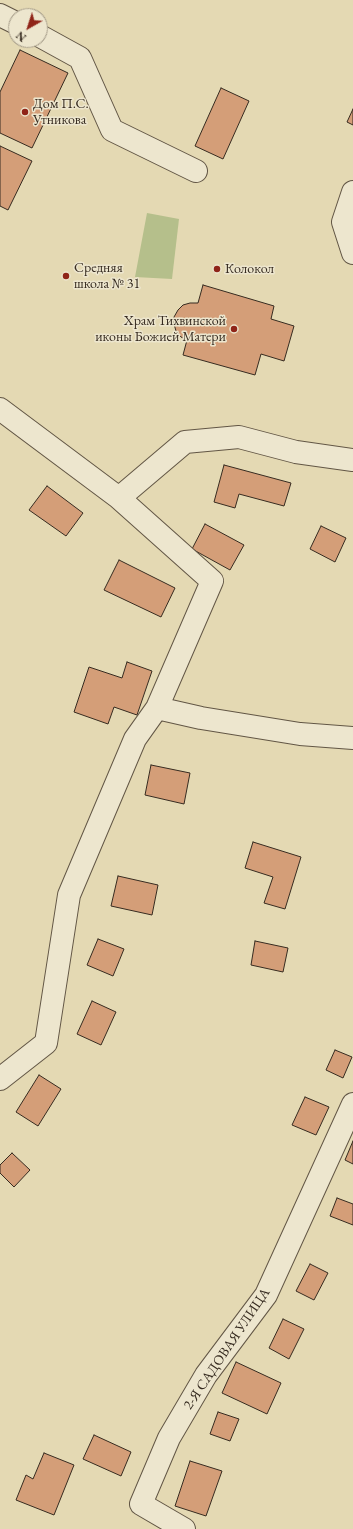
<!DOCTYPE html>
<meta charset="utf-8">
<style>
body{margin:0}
#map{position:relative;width:353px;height:1529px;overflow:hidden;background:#e4d9b3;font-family:"EB Garamond",serif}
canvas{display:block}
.north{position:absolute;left:8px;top:8px;width:40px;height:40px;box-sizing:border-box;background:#ede6ce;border:1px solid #a49b88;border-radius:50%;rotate:219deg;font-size:11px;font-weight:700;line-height:16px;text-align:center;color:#362b20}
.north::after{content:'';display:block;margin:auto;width:14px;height:18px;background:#8f2418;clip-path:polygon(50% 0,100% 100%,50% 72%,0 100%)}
</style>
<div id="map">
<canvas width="353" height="1529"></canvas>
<div class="north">N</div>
</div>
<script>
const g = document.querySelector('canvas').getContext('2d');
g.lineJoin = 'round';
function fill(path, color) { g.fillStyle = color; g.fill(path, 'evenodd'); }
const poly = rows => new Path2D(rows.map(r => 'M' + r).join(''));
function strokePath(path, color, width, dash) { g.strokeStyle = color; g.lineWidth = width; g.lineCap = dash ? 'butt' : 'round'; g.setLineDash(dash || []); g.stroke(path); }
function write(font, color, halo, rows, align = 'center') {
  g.font = font + ' "EB Garamond",serif'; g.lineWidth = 3; g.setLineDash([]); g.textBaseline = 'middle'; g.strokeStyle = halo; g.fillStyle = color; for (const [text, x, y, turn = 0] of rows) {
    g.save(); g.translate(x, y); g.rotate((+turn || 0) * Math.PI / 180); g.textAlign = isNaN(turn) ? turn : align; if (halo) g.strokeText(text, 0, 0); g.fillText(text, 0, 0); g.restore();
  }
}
fill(poly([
 [147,213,179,219,172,279,135,277]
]), '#b5bf8b');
const building = poly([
 [20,50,68,73,32,148,0,133,0,92,20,50],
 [221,88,249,101,223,159,195,146,221,88],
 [353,109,353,125,347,122,353,109],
 [0,146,32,161,8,210,0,206,0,146],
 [203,285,274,306,271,319,294,326,284,361,261,354,255,375,183,355,187,340,181,337,176,331,174,324,174,317,178,310,183,305,190,303,198,303,203,285],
 [224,465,291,483,284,506,239,494,235,508,214,502,224,465],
 [47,486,83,513,66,536,29,510,47,486],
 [205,524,244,545,230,570,192,549,205,524],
 [321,526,346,538,335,562,310,549,321,526],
 [119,560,175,588,161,617,104,590,119,560],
 [127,662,152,671,137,715,114,707,108,724,74,712,89,667,122,678,127,662],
 [151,765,190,773,184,804,145,795,151,765],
 [253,842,301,857,285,909,264,903,273,877,245,868,253,842],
 [118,876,158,885,152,915,111,906,118,876],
 [98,939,124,949,113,976,87,965,98,939],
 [255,941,288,948,283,972,251,965,255,941],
 [92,1001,116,1012,101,1045,77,1034,92,1001],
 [335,1050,352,1057,343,1078,326,1070,335,1050],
 [39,1075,61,1089,38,1126,16,1112,39,1075],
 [305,1097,329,1107,316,1135,292,1125,305,1097],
 [353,1141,353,1164,345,1160,353,1141],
 [12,1153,30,1170,14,1187,0,1173,0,1165,12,1153],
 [337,1198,353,1204,353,1225,330,1216,337,1198],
 [310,1264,328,1273,314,1300,296,1291,310,1264],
 [283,1319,304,1329,289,1359,269,1348,283,1319],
 [236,1362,281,1383,267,1414,222,1393,236,1362],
 [218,1412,239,1419,230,1441,210,1434,218,1412],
 [94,1435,131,1452,121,1476,83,1459,94,1435],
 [44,1453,74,1465,54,1515,16,1500,26,1475,33,1479,44,1453],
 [190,1461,222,1471,206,1516,175,1506,190,1461]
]);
fill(building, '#d49e78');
strokePath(building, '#362b20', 1);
const minor = poly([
 [0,15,16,23],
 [40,36,80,58,112,130,196,171],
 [353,192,343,222,353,253],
 [0,409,119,498,185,442,239,437,296,452,353,460],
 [157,708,201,718,300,734,353,738],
 [0,1079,46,1043,69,895,135,739,157,708,212,581,119,498],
 [184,1529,141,1504,169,1438,206,1375,266,1295,353,1104]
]);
strokePath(minor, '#625645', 24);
strokePath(minor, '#ede6ce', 22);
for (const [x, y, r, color] of [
 [25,112,4,"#8f2418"],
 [217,269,4,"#8f2418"],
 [66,276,4,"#8f2418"],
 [234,329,4,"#8f2418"]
]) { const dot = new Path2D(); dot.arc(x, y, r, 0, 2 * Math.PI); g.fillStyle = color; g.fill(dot); strokePath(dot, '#ede6ce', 1.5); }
write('14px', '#362b20', '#ede6ce', [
 ["Дом П.С.",33,104],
 ["Утникова",33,120],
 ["Средняя",74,268],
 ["школа № 31",74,284],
 ["Колокол",225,269],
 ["Храм Тихвинской",226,321,"right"],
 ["иконы Божией Матери",226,337,"right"]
], 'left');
write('14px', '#362b20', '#ede6ce', [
 ["2-Я САДОВАЯ УЛИЦА",227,1349,-56]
]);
</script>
